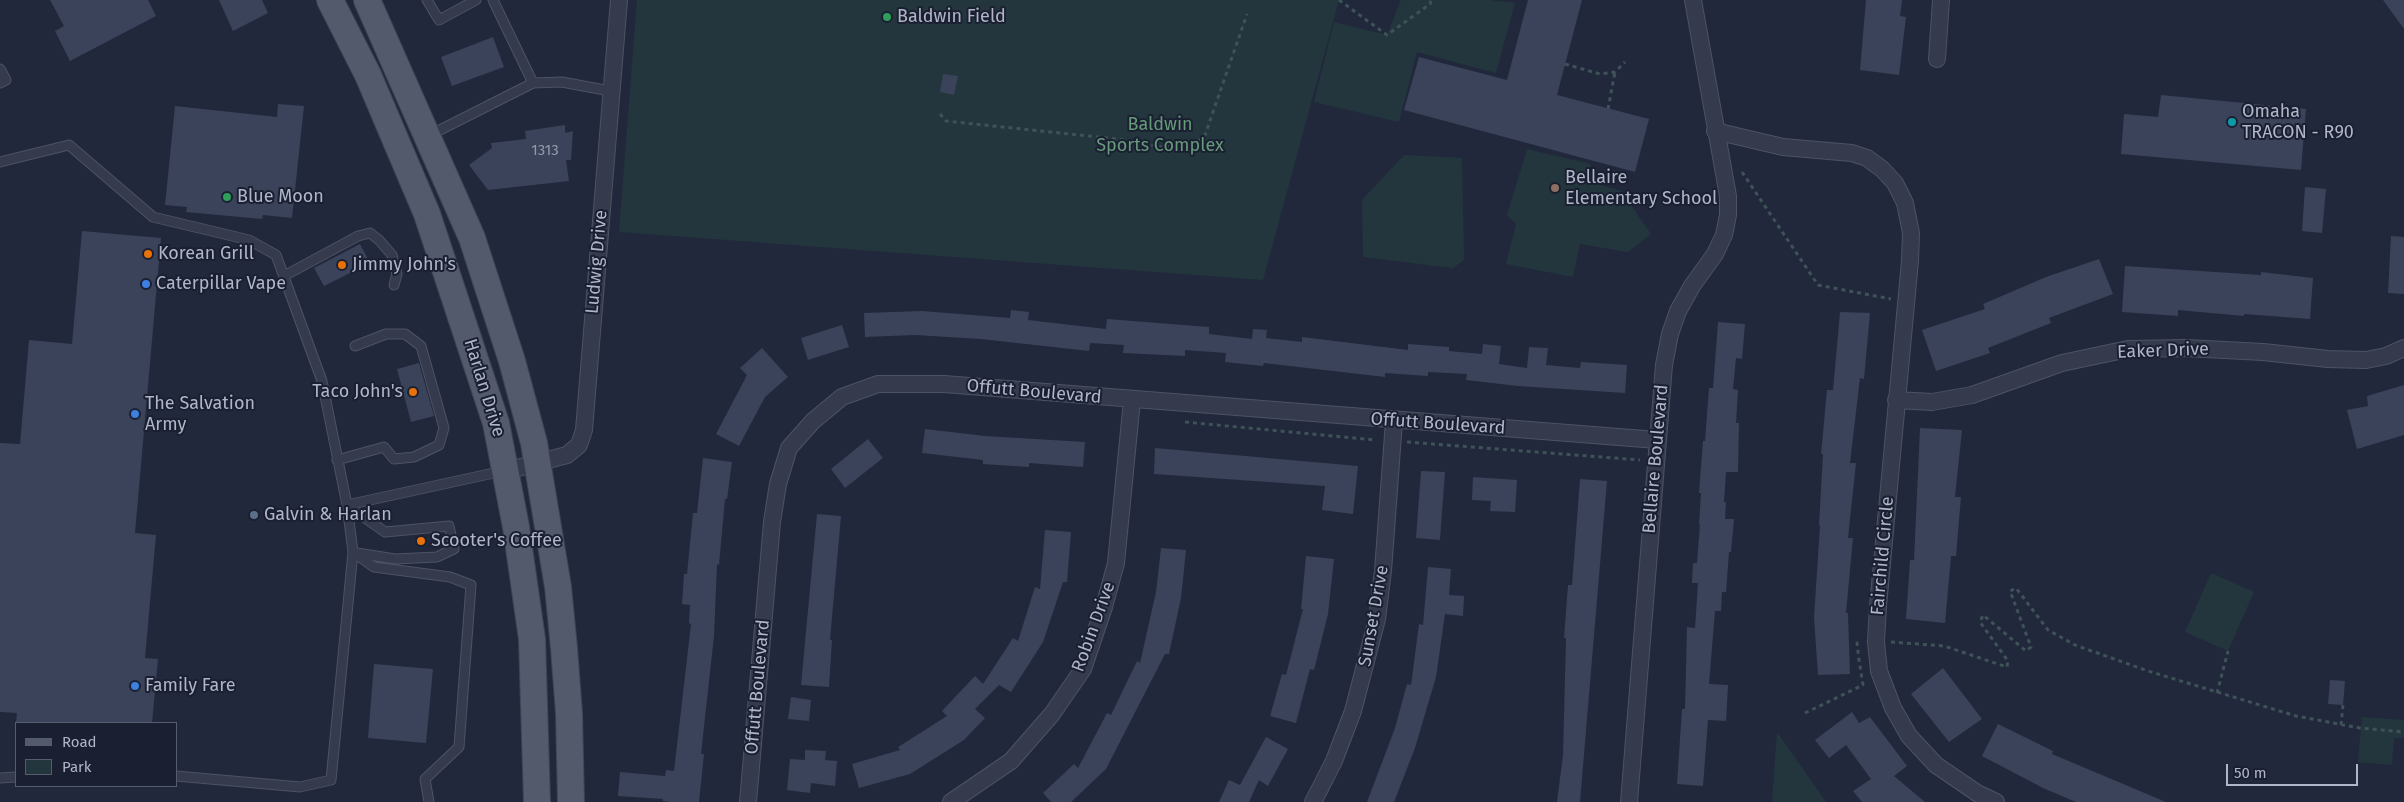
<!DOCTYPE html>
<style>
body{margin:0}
#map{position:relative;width:2404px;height:802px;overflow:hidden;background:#21283c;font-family:"Fira Sans",sans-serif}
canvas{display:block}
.legend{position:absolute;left:15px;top:722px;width:162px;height:65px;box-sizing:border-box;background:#1a2031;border:1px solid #565c6d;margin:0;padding:6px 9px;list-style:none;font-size:15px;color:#b0b6c8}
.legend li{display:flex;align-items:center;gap:10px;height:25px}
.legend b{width:25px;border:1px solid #565c6d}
.scale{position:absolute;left:2226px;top:764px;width:132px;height:22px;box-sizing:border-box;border:2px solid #b0b6c8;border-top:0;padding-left:6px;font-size:15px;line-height:18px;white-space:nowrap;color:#b0b6c8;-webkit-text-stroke:4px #1a2031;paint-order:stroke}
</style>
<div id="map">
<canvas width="2404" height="802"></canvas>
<ul class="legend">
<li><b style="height:6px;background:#535a6c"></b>Road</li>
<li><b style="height:14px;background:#23363d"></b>Park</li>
</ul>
<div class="scale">50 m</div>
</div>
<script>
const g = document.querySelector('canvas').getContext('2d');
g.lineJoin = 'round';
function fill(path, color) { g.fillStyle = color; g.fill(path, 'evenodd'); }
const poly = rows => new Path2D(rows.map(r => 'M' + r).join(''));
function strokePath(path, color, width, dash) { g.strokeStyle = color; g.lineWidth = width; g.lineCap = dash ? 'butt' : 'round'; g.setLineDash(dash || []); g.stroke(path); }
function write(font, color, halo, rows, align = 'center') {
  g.font = font + ' "Fira Sans",sans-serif'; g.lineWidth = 4; g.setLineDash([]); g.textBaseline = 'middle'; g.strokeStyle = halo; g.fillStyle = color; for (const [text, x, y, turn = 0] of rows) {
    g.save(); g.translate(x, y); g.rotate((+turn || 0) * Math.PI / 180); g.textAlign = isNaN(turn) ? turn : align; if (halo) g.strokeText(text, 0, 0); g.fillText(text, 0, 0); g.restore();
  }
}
fill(poly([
 [637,0,1339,0,1263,280,619,232],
 [1401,0,1490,0,1515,3,1496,73,1417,52,1399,122,1314,102,1334,22,1387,35],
 [1527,149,1591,164,1587,181,1621,191,1651,234,1628,252,1580,244,1573,277,1506,264,1516,224,1507,215],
 [1404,155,1462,158,1464,260,1453,268,1363,257,1362,200],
 [2211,573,2254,592,2228,651,2185,632],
 [2362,717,2404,720,2404,738,2394,738,2392,765,2358,762],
 [1777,732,1826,802,1772,802]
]), '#23363d');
fill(poly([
 [50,0,148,0,156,16,70,61,55,31,64,26],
 [219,0,262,0,268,13,233,31],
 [1528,0,1582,0,1557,95,1649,119,1635,172,1404,110,1419,57,1507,80],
 [1866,0,1902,0,1900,16,1906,17,1899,75,1860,70],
 [2383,0,2404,0,2404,29],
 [493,37,504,67,452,86,441,57],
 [943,74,958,76,954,95,940,92],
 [2161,95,2306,109,2301,170,2121,154,2124,114,2158,117],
 [278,104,304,106,292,218,263,215,262,219,186,212,187,207,165,205,175,106,277,117],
 [565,125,565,133,573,131,571,160,566,160,569,181,488,190,469,165,492,148,491,143,526,139,525,131],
 [2305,187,2326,189,2322,233,2302,231],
 [82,231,161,238,135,533,156,535,145,658,158,659,152,723,16,723,17,713,0,712,0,443,20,444,29,340,72,344],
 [2391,236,2404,237,2404,294,2388,293],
 [360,244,370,263,324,286,314,268],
 [2099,259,2113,294,2049,318,2051,323,1988,348,1990,353,1936,371,1922,330,1985,309,1983,304,2046,277],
 [2125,266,2261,275,2261,272,2313,278,2310,319,2244,314,2244,316,2178,310,2178,316,2122,312],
 [1011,310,1029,312,1028,320,1106,329,1107,319,1209,327,1209,334,1252,339,1253,329,1267,330,1266,338,1302,342,1302,337,1408,350,1408,344,1449,347,1449,351,1482,354,1483,344,1501,346,1499,364,1527,368,1529,347,1548,348,1546,365,1580,368,1581,362,1627,365,1625,393,1518,386,1466,380,1467,374,1428,372,1428,376,1385,373,1385,377,1264,363,1263,366,1225,362,1226,353,1185,350,1185,356,1123,353,1124,345,1090,343,1089,351,981,339,915,335,865,337,864,313,922,311,1010,318],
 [1840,312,1870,313,1864,379,1860,378,1850,463,1856,463,1848,538,1853,538,1846,613,1848,613,1850,674,1818,675,1814,618,1820,525,1819,525,1823,454,1821,454,1827,390,1833,390],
 [1718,322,1745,324,1742,359,1736,358,1733,389,1738,390,1736,423,1739,423,1738,472,1726,472,1724,502,1726,502,1725,519,1734,519,1731,552,1729,552,1726,592,1722,592,1721,611,1715,611,1709,684,1728,685,1726,721,1708,720,1703,786,1677,784,1682,709,1685,709,1687,627,1695,628,1698,583,1692,583,1693,563,1697,563,1700,524,1699,525,1701,493,1699,493,1703,441,1705,441,1709,388,1713,388],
 [842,325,849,347,808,360,801,338],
 [762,348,788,377,765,397,739,446,716,434,747,375,740,368],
 [419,363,434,416,411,422,397,369],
 [2404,385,2404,435,2357,449,2347,410,2368,406,2367,396],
 [1920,428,1962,430,1955,497,1961,497,1956,556,1951,556,1945,623,1906,619,1910,560,1914,560],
 [925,429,985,436,1085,442,1083,467,1029,463,1029,467,983,464,983,460,922,453],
 [868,439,883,458,845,488,831,469],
 [1155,448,1358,466,1353,514,1322,510,1325,486,1154,474],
 [703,458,732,462,727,499,725,499,719,565,717,564,714,636,701,754,704,754,699,802,671,802,663,801,663,799,618,796,620,772,665,776,666,770,674,771,691,624,689,623,690,605,682,604,684,574,687,574,693,513,697,513],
 [1421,471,1445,472,1440,540,1416,538],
 [1473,477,1517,480,1515,512,1490,511,1491,501,1472,500],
 [1580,479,1607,481,1580,802,1557,802,1563,755,1566,638,1564,638,1568,585,1572,585],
 [817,514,841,516,830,640,832,640,829,687,801,685],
 [1045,530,1071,532,1067,582,1063,582,1043,642,1011,692,999,685,975,709,985,718,964,740,910,774,859,788,852,764,900,750,898,747,947,716,942,711,955,697,975,676,983,684,1013,638,1018,641,1035,587,1040,589],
 [1161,548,1186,550,1181,598,1169,654,1165,654,1106,769,1071,802,1051,802,1043,793,1074,764,1078,768,1107,713,1111,715,1137,661,1140,663,1156,592],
 [1306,556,1334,559,1328,614,1314,670,1310,669,1296,723,1270,716,1282,674,1286,675,1303,609,1301,609],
 [1428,567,1451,569,1449,595,1464,596,1463,616,1445,614,1436,677,1415,748,1394,802,1367,802,1395,728,1407,684,1411,685,1419,624,1423,625],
 [374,664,433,669,426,743,368,738],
 [1943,668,1982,719,1949,742,1911,694],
 [2330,680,2345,681,2343,705,2328,704],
 [791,697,811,700,809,721,788,719],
 [1852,712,1859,723,1870,717,1907,766,1894,776,1925,802,1862,802,1853,791,1871,779,1846,745,1829,758,1815,740],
 [1998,724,2053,751,2052,754,2166,802,2076,802,2043,788,1982,756],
 [1266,737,1288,749,1268,786,1259,780,1249,802,1219,802,1229,780,1240,785],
 [805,750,826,751,825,760,837,761,835,786,811,783,810,793,787,790,790,759,805,760]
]), '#3a4359');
const lane = poly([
 [427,0,439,20,476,0],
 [493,0,533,83],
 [0,69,6,80,0,83],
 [428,136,533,83,562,82,610,91],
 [0,162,69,145,153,217,249,240,276,255,322,381,347,505,353,552,331,780,300,787,176,776],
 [284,276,358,236,370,233,379,240,392,255,397,274,394,285],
 [337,460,384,447,394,459,414,457,439,445,444,428,421,346,405,334,386,334,355,346],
 [347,505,385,532,449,526,454,549,437,557,395,559,357,553],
 [347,505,503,471],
 [353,552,374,567,450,577,471,585,459,747,425,779,429,802],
 [0,778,16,777]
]);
const street = poly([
 [1937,59,1941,0],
 [1715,131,1783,147,1852,153,1867,158,1882,169,1895,183,1905,203,1911,233,1910,261,1878,606,1876,642,1879,671,1893,708,1909,736,1936,765,1977,793,1996,802],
 [1896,400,1932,402,1972,395,2062,363,2128,349,2186,348,2263,352,2328,359,2366,360,2386,356,2404,348],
 [506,471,567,455,579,445,584,430,619,0],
 [748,802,772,522,778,484,789,448,813,421,842,397,878,384,944,384,1657,440],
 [951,802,1011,761,1052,714,1083,669,1104,607,1116,563,1132,400],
 [1313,802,1334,761,1353,711,1377,619,1383,571,1394,421],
 [1629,802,1664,365,1670,334,1678,311,1692,286,1715,254,1724,235,1728,215,1728,196,1693,0]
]);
const primary = poly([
 [330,0,368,75,427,214,496,423,516,527,532,639,537,802],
 [367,0,472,238,512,361,534,443,558,587,564,648,569,713,571,802]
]);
strokePath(lane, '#4d5364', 11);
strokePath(street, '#4d5364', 18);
strokePath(primary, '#3e4455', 28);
strokePath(poly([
 [1339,0,1387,35,1430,4,1431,0],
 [1565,64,1600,74,1615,72,1625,62],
 [1608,109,1615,72],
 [940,114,946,121,1117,139,1161,147,1193,143,1204,138,1247,14],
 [1742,172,1818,285,1891,299],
 [1185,422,1376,440],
 [1407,442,1640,460],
 [1891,642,1944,646,2007,667,2008,661,1980,622,1983,615,2026,651,2031,647,2010,591,2016,588,2048,630,2075,645,2148,671,2296,716,2360,728,2404,732],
 [2217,693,2228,651],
 [1805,713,1863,685,1859,660,1857,643,1860,643],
 [2341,725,2343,705]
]), '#3e5257', 3, [4, 4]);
strokePath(lane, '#353b4c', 9);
strokePath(street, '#353b4c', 16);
strokePath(primary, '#535a6c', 26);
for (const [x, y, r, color] of [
 [887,17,5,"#2e9e5b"],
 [2232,122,5,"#0f9aa8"],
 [1555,188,5,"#8d6e63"],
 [227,197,5,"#2e9e5b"],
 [148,254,5,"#e8710a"],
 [342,265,5,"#e8710a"],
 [146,284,5,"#3f7fe0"],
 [413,392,5,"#e8710a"],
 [135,414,5,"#3f7fe0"],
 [254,515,5,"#5c6f8a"],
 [421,541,5,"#e8710a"],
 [135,686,5,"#3f7fe0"]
]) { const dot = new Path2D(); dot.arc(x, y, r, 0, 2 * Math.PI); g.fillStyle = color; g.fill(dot); strokePath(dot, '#1a2031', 2); }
write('15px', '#9299ac', null, [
 ["1313",545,151]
]);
write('18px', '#b0b6c8', '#1a2031', [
 ["Baldwin Field",897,17],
 ["Omaha",2242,112],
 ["TRACON - R90",2242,133],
 ["Bellaire",1565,178],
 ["Elementary School",1565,199],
 ["Blue Moon",237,197],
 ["Korean Grill",158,254],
 ["Jimmy John's",352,265],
 ["Caterpillar Vape",156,284],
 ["Taco John's",403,392,"right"],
 ["The Salvation",145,404],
 ["Army",145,425],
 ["Galvin & Harlan",264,515],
 ["Scooter's Coffee",431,541],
 ["Family Fare",145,686]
], 'left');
write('18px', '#669a7a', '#1a2031', [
 ["Baldwin",1160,125],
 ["Sports Complex",1160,146]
]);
write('18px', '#b0b6c8', '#1a2031', [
 ["Ludwig Drive",597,262,-85],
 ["Eaker Drive",2163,351,-2],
 ["Harlan Drive",484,388,73],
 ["Offutt Boulevard",1034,392,5],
 ["Offutt Boulevard",1438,424,4],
 ["Bellaire Boulevard",1656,459,-85],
 ["Fairchild Circle",1883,556,-85],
 ["Sunset Drive",1374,616,-80],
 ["Robin Drive",1094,627,-70],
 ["Offutt Boulevard",758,687,-85]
]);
</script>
